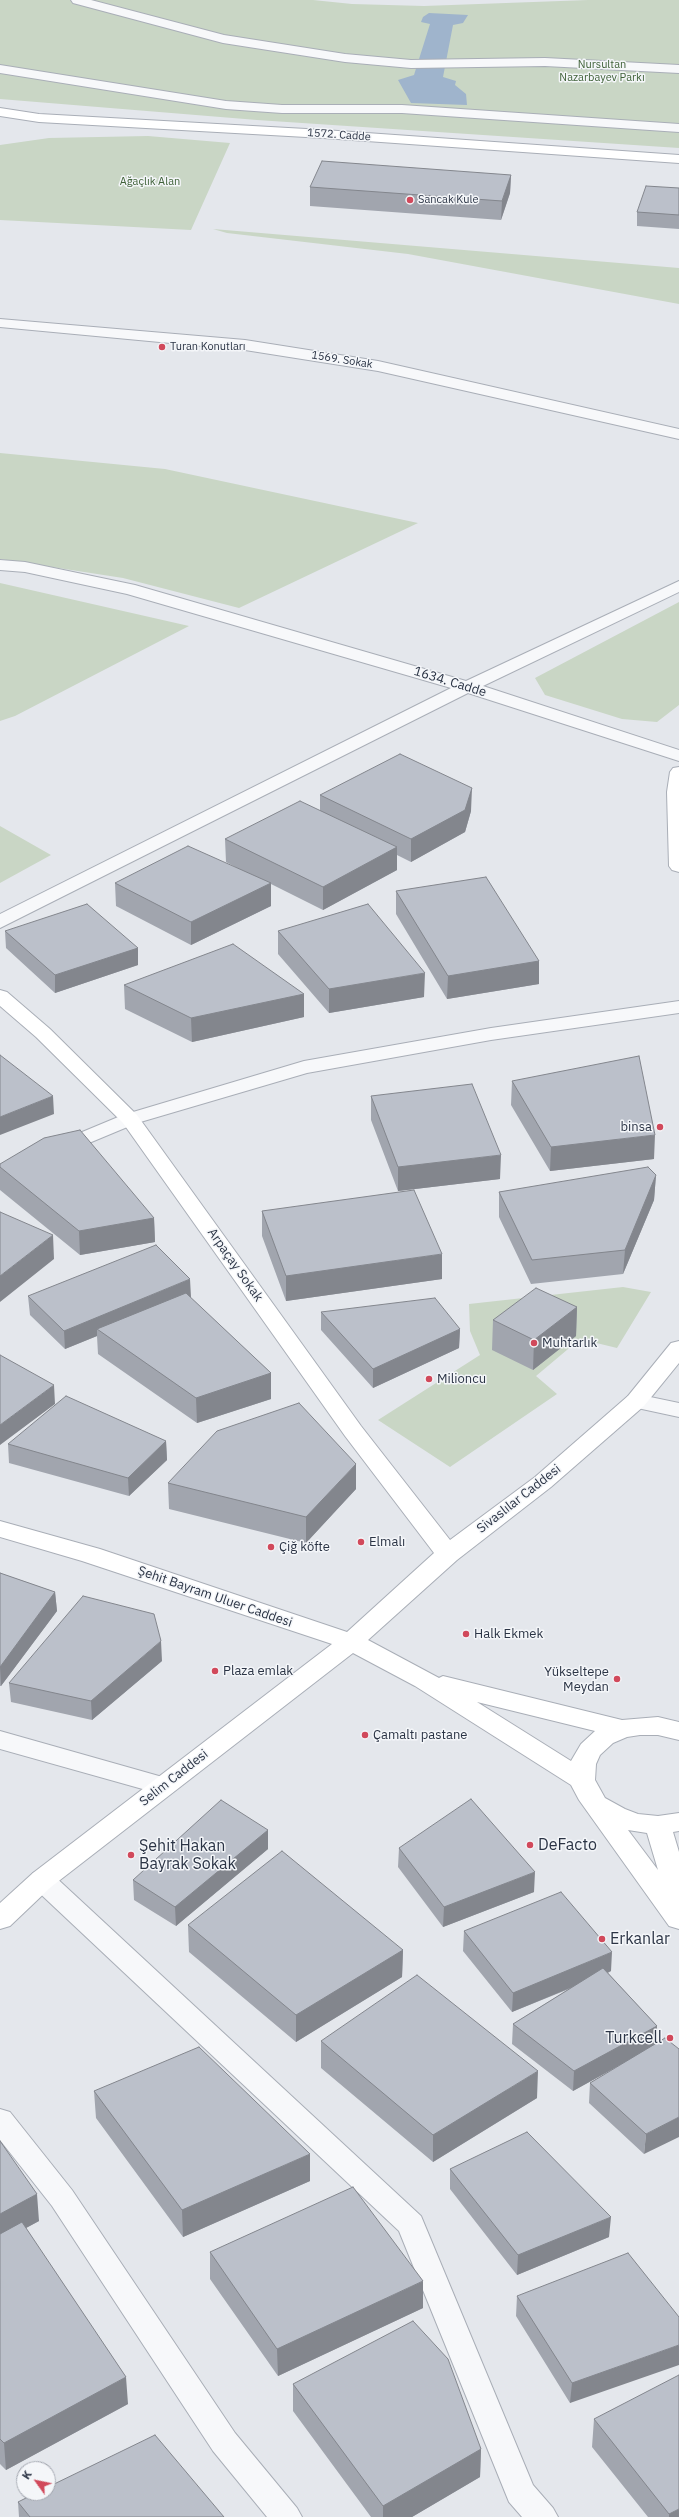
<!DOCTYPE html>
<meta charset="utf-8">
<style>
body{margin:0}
#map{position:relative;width:679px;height:2517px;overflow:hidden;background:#e4e7ec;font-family:"IBM Plex Sans",sans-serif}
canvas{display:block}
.north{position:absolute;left:16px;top:2461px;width:40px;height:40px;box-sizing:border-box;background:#f4f6f9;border:1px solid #a4a8b1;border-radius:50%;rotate:303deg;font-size:11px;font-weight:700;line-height:16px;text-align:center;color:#2b3445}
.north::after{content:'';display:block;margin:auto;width:14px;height:18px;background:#d1495b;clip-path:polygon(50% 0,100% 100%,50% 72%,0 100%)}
</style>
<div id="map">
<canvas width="679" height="2517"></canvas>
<div class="north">K</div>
</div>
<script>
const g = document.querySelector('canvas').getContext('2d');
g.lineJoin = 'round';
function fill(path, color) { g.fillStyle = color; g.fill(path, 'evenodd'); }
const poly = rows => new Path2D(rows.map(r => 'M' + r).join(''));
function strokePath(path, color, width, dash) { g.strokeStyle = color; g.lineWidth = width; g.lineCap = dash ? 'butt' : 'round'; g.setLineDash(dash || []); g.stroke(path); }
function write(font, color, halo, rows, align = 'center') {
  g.font = font + ' "IBM Plex Sans",sans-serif'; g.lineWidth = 3; g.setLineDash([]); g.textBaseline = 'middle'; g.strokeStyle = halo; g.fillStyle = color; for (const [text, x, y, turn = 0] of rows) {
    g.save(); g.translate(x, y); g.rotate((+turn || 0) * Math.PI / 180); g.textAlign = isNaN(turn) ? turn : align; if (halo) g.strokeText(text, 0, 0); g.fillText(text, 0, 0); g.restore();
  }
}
fill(poly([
 [0,0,313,0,352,4,424,6,588,0,679,0,679,148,257,120,0,99],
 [148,136,230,143,191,230,0,220,0,145,49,138],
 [213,229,679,268,679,304,408,254,227,233],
 [0,453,165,469,418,523,239,608,123,578,0,559],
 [0,583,189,626,15,716,0,721],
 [679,602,679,705,657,722,622,719,545,695,535,678],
 [0,826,51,855,0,883],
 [623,1287,651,1292,617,1348,580,1339,536,1376,557,1394,450,1467,378,1420,480,1355,470,1331,469,1304]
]), '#c9d6c5');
fill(poly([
 [429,13,468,15,463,23,453,25,443,77,456,81,455,85,466,94,467,105,411,103,398,80,414,75,430,24,421,22,423,17]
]), '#9fb4cc');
const street = poly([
 [71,0,91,0,224,35,345,54,411,60,545,58,679,65,679,73,545,66,411,68,345,62,223,43,73,3,71,0],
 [0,65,226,101,282,105,402,105,679,124,679,132,402,113,282,113,226,109,0,73,0,65],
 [0,319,245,340,378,361,679,429,679,439,378,371,245,350,0,327,0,319],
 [0,560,25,562,135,585,466,681,679,581,679,592,483,686,679,750,679,761,468,693,0,928,0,914,451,688,127,594,25,572,0,570,0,560],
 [679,1001,679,1013,491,1040,307,1073,137,1123,65,1153,58,1155,51,1153,47,1149,51,1145,123,1115,304,1061,491,1028,679,1001],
 [636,1394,679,1403,679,1417,628,1406,624,1401,628,1396,636,1394],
 [0,1731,173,1780,177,1786,173,1792,164,1795,0,1749,0,1731],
 [42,1870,51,1873,421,2216,533,2485,553,2508,558,2517,522,2517,509,2502,399,2231,33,1887,29,1880,33,1873,42,1870],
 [0,2109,10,2112,72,2190,235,2433,297,2508,302,2517,267,2517,213,2451,52,2206,0,2140,0,2109]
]);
const secondary = poly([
 [0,108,39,114,324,130,679,155,679,163,324,138,39,122,0,116,0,108],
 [679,767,679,872,672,870,669,866,667,792,670,772,673,768,679,767],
 [0,990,7,992,50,1029,137,1115,361,1426,450,1540,535,1477,628,1396,671,1343,679,1341,679,1363,644,1406,551,1487,457,1560,368,1640,439,1678,443,1676,622,1720,658,1717,679,1722,679,1740,658,1735,640,1735,627,1737,613,1743,600,1755,596,1764,595,1780,605,1798,625,1809,638,1814,658,1816,679,1813,679,1831,673,1832,679,1852,679,1929,669,1926,579,1800,571,1785,415,1686,353,1653,51,1887,10,1926,0,1929,0,1903,33,1873,332,1644,82,1561,0,1537,0,1521,100,1549,347,1632,434,1553,345,1436,123,1123,36,1037,0,1006,0,990],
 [477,1702,595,1731,581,1744,571,1761,477,1702],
 [628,1830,647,1833,658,1870,628,1830]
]);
strokePath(street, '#a9aeb7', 2);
strokePath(secondary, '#a9aeb7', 2);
fill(street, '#f7f8fa');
fill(secondary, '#fff');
fill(poly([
 [511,175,510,193,501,220,310,206,310,187],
 [679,188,679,229,637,226,637,212],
 [320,795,471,811,465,832,411,862,397,855,397,870,323,910,271,884,271,906,191,945,116,906,115,883,243,871,226,862,225,839,320,811],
 [396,891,539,961,539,984,447,999,396,914],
 [5,931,138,948,138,965,55,993,6,948],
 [278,931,424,997,329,1013,278,954],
 [124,985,304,994,304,1017,192,1042,125,1009],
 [512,1081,654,1159,550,1171,511,1105],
 [371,1096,500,1179,398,1191,371,1120],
 [0,1164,154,1218,155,1242,80,1255,0,1190],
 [656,1175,654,1200,623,1274,531,1284,499,1217,499,1192],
 [262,1211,442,1279,286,1301,262,1236],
 [28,1296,190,1297,271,1373,271,1399,197,1423,98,1354,97,1336,65,1349,30,1315],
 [577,1307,576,1336,533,1370,492,1350,493,1320],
 [321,1312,460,1329,459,1348,373,1388,321,1330],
 [166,1441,167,1460,129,1496,9,1463,8,1444],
 [168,1483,356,1489,306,1543,169,1509],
 [0,1573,55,1592,57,1611,1,1686,0,1686],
 [162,1661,92,1720,11,1702,9,1683],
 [268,1830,268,1849,176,1926,134,1900,133,1880],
 [399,1848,534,1892,443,1927,398,1867],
 [188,1925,403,1950,402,1977,296,2042,189,1952],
 [464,1931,611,1971,608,1973,657,2026,644,2154,589,2103,590,2083,624,2063,573,2091,512,2044,513,2024,569,1989,512,2012,463,1951],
 [321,2041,537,2098,433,2162,321,2068],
 [94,2091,310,2181,183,2237,96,2118],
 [0,2141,39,2221,26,2228,128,2404,6,2470,0,2464],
 [450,2169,609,2237,517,2275,450,2189],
 [210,2252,423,2308,278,2376,210,2279],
 [517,2296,679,2317,570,2403,516,2316],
 [293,2384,481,2449,480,2477,412,2517,371,2517,293,2411],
 [594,2419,679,2517,648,2517,592,2447],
 [18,2502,224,2517,19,2517]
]), '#a1a5ae');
fill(poly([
 [511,175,510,193,501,220,502,201],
 [472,788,471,811,465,832,411,862,411,839],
 [397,847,397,870,323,910,323,887],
 [271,883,271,906,191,945,191,922],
 [138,948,138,965,55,993,55,975],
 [539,961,539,984,447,999,448,976],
 [425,973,424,997,329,1013,329,989],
 [304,994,304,1017,192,1042,191,1018],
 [53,1096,54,1114,0,1135,0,1117],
 [655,1135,654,1159,550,1171,551,1147],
 [501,1155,500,1179,398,1191,398,1167],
 [656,1175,654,1200,623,1274,625,1250],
 [154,1218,155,1242,80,1255,79,1231],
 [53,1235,54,1259,0,1302,0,1276],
 [442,1254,442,1279,286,1301,286,1276],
 [190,1279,191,1297,97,1329,97,1336,65,1349,64,1331],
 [577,1307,576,1336,533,1370,534,1340],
 [460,1329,459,1348,373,1388,373,1369],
 [271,1373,271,1399,197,1423,196,1398],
 [54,1385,55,1404,0,1445,0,1425],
 [166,1441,167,1460,129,1496,128,1478],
 [356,1464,356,1489,306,1543,306,1517],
 [55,1592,57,1611,1,1686,0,1667],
 [161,1641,162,1661,92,1720,91,1701],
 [268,1830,268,1849,176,1926,175,1907],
 [535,1872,534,1892,443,1927,444,1907],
 [403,1950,402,1977,296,2042,296,2015],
 [612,1952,611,1971,512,2012,513,1993],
 [657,2026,656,2045,573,2091,574,2071],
 [538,2071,537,2098,433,2162,433,2135],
 [679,2117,679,2137,644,2154,646,2134],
 [310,2154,310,2181,183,2237,182,2210],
 [37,2194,39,2221,0,2242,0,2214],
 [611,2217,609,2237,517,2275,518,2255],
 [423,2281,423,2308,278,2376,277,2349],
 [679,2345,679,2365,570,2403,572,2383],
 [126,2377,128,2404,6,2470,4,2443],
 [481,2449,480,2477,412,2517,383,2517,383,2506],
 [679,2509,679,2517,669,2517,669,2514]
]), '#83868d');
const building = poly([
 [322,161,511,175,502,201,310,187,322,161],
 [646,186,679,188,679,215,637,212,646,186],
 [400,754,472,788,465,810,411,839,320,795,400,754],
 [300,801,397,847,323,887,225,839,300,801],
 [188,846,271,883,191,922,115,883,188,846],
 [486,877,539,961,448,976,396,891,486,877],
 [87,904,138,948,55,975,5,931,87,904],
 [368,904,425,973,329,989,278,931,368,904],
 [233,944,304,994,191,1018,124,985,233,944],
 [0,1055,53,1096,0,1117,0,1055],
 [639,1056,655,1135,551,1147,512,1081,639,1056],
 [472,1084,501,1155,398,1167,371,1096,472,1084],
 [80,1130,154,1218,79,1231,0,1167,0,1164,44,1138,80,1130],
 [648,1167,656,1175,625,1250,532,1260,499,1192,648,1167],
 [414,1190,442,1254,286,1276,262,1211,414,1190],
 [0,1212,53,1235,0,1276,0,1212],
 [156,1245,190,1279,64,1331,28,1296,156,1245],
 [536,1288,577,1307,534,1340,493,1320,536,1288],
 [186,1293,271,1373,196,1398,97,1329,186,1293],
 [435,1298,460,1329,373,1369,321,1312,435,1298],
 [0,1355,54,1385,0,1425,0,1355],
 [66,1396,166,1441,128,1478,8,1444,66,1396],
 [299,1403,356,1464,306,1517,168,1483,217,1431,299,1403],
 [0,1573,55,1592,0,1667,0,1573],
 [83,1596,154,1614,161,1641,91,1701,9,1683,83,1596],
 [471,1799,535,1872,444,1907,399,1848,471,1799],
 [221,1800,268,1830,175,1907,133,1880,221,1800],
 [282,1851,403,1950,296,2015,188,1925,282,1851],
 [561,1892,612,1952,513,1993,464,1931,561,1892],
 [603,1968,657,2026,574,2071,513,2024,603,1968],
 [417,1975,538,2071,433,2135,321,2041,417,1975],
 [665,2038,679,2049,679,2117,646,2134,590,2083,665,2038],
 [199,2047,310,2154,182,2210,94,2091,199,2047],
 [527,2132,611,2217,518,2255,450,2169,527,2132],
 [0,2141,37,2194,0,2214,0,2141],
 [353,2187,423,2281,277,2349,210,2252,353,2187],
 [22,2222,126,2377,4,2443,0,2439,0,2234,22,2222],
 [628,2253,679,2317,679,2345,572,2383,517,2296,628,2253],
 [413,2321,448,2359,481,2449,383,2506,293,2384,413,2321],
 [679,2375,679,2509,669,2514,594,2419,679,2375],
 [155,2435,224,2517,30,2517,18,2502,36,2493,48,2493,48,2487,155,2435]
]);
fill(building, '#bbc0ca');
strokePath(building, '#83868d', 1);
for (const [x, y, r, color] of [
 [410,200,4,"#d1495b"],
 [162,347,4,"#d1495b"],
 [660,1127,4,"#d1495b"],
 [534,1343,4,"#d1495b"],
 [429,1379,4,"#d1495b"],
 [361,1542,4,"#d1495b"],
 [271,1547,4,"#d1495b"],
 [466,1634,4,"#d1495b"],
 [215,1671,4,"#d1495b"],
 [617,1679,4,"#d1495b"],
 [365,1735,4,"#d1495b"],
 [530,1845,4,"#d1495b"],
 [131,1855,4,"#d1495b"],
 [602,1939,4,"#d1495b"],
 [670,2038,4,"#d1495b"]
]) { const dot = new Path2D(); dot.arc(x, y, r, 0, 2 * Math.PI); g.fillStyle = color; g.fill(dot); strokePath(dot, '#f4f6f9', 1.5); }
write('11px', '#3f6138', '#f4f6f9', [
 ["Nursultan",602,65],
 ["Nazarbayev Parkı",602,78],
 ["Ağaçlık Alan",150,182]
]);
write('11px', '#2b3445', '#f4f6f9', [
 ["1572. Cadde",339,135,4],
 ["1569. Sokak",342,360,9]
]);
write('11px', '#2b3445', '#f4f6f9', [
 ["Sancak Kule",418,200],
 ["Turan Konutları",170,347]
], 'left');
write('13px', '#2b3445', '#f4f6f9', [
 ["1634. Cadde",450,682,17],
 ["Arpaçay Sokak",235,1265,55],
 ["Sivaslılar Caddesi",519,1499,-38],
 ["Şehit Bayram Uluer Caddesi",215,1597,19],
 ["Selim Caddesi",174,1778,-38]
]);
write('13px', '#2b3445', '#f4f6f9', [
 ["binsa",652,1127,"right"],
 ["Muhtarlık",542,1343],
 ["Milioncu",437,1379],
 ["Elmalı",369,1542],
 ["Çiğ köfte",279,1547],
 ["Halk Ekmek",474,1634],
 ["Plaza emlak",223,1671],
 ["Yükseltepe",609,1672,"right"],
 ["Meydan",609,1687,"right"],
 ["Çamaltı pastane",373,1735]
], 'left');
write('16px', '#2b3445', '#f4f6f9', [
 ["DeFacto",538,1845],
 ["Şehit Hakan",139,1846],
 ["Bayrak Sokak",139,1864],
 ["Erkanlar",610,1939],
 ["Turkcell",662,2038,"right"]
], 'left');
</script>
